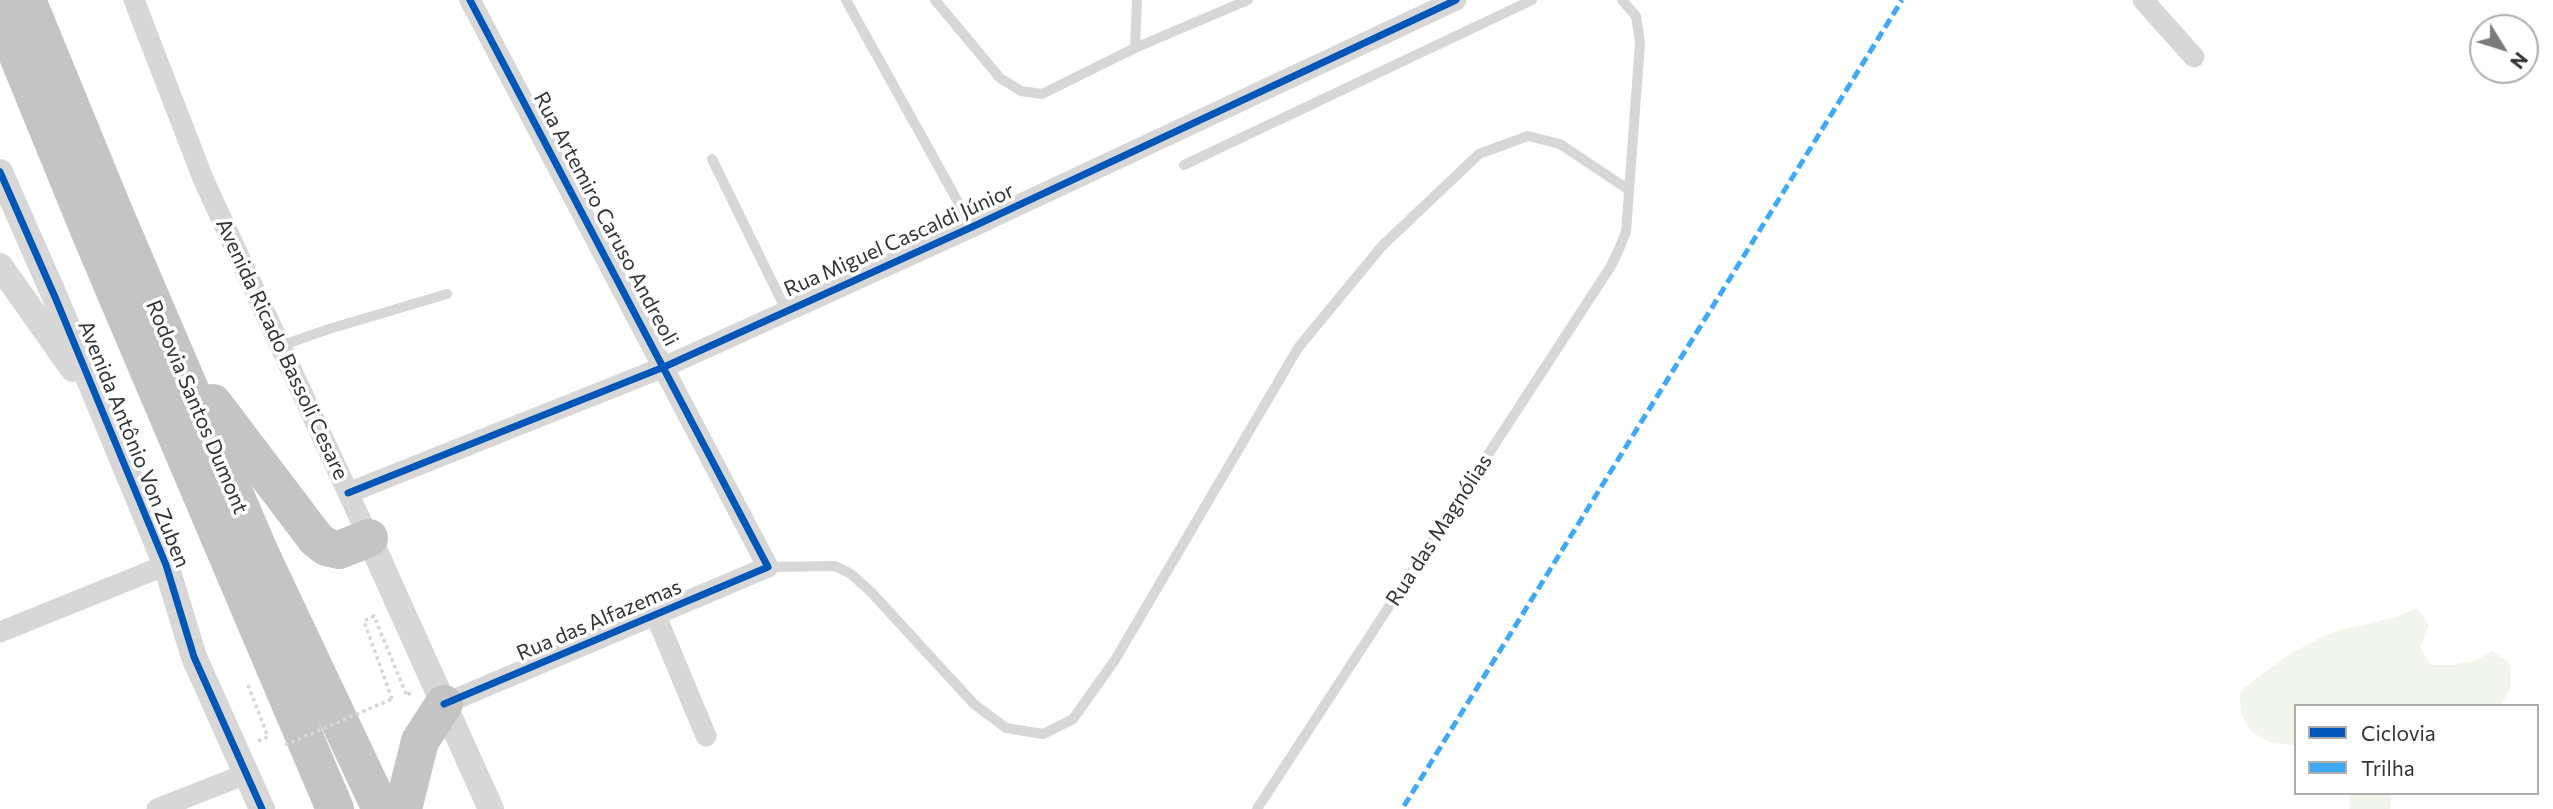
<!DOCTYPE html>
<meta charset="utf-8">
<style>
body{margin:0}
#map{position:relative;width:2553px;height:809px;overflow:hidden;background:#fff;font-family:Commissioner,sans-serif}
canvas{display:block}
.legend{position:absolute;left:2294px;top:704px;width:245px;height:91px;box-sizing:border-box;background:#fff;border:2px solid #adadad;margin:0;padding:9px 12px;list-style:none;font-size:21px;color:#333}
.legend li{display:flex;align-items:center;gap:14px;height:35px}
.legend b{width:35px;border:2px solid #adadad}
.north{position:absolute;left:2469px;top:14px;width:70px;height:70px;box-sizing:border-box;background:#fff;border:2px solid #adadad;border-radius:50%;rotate:128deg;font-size:19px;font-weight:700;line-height:28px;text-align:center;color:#333}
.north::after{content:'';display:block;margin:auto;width:24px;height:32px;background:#7a7a7a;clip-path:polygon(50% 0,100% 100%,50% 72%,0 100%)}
</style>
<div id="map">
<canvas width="2553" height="809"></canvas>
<ul class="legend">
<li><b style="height:9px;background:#0057b8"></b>Ciclovia</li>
<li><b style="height:9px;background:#3fa9f5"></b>Trilha</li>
</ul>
<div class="north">N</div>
</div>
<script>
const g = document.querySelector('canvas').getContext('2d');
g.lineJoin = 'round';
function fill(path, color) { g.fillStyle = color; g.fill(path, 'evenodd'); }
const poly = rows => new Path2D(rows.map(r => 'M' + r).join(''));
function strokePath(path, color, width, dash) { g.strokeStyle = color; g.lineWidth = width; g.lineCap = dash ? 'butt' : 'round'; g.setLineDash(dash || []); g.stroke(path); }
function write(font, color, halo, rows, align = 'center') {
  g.font = font + ' Commissioner,sans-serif'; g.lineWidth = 7; g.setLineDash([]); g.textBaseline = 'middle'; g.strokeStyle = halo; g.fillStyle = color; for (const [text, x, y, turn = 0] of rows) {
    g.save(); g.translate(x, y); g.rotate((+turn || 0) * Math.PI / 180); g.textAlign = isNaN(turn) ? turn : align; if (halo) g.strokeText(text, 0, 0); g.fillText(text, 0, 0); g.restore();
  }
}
fill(poly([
 [2417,608,2429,626,2420,647,2431,665,2452,665,2474,661,2493,651,2510,663,2511,686,2501,706,2296,706,2296,745,2271,743,2252,732,2241,714,2240,693,2256,678,2293,652,2332,632,2396,617],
 [2350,793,2392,793,2390,809,2349,809]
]), '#f1f5ed');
strokePath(poly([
 [248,685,268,737,255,742],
 [392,699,364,621,374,616,407,696,412,691]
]), '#d6d6d6', 3.5, [3.5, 3.5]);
strokePath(poly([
 [846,0,972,227],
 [935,0,1000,78,1021,91,1042,94,1135,48,1137,0],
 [1135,48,1248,0],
 [712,159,786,310],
 [1184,165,1532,0],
 [280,346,329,329,447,294],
 [768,567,835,566,851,574,871,592,974,704,1006,728,1043,734,1073,719,1115,660,1298,348,1382,246,1479,154,1528,136,1560,144,1629,190],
 [1257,809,1611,266,1619,249,1626,232,1640,43,1636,16,1622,0]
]), '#d7d7d7', 10);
strokePath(poly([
 [134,0,204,181,369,538],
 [2143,0,2194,57],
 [348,493,664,367,972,227,1456,0],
 [656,616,706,736],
 [0,632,166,565],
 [444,704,768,567,470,0],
 [157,809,246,774]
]), '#d7d7d7', 21);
strokePath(poly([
 [0,172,55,297,166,565,194,657,262,809],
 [0,266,73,369],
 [369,538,491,809]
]), '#d7d7d7', 26);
strokePath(poly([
 [27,0,114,212,260,553,381,809],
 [0,12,92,237,335,809],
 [213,403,316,539,326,547,339,550,369,538],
 [403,809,420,741,444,704]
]), '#c4c4c4', 38);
strokePath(poly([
 [285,745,392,699]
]), '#d6d6d6', 3.5, [3.5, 3.5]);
strokePath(poly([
 [1404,806,1902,0]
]), '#3fa9f5', 5, [10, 5]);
strokePath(poly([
 [0,172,55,297,166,565,194,657,262,809],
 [348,493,664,367,972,227,1456,0],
 [444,704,768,567,470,0]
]), '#0057b8', 7);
write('21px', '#333', '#fff', [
 ["Rua Artemiro Caruso Andreoli",606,219,62],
 ["Rua Miguel Cascaldi Júnior",899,240,-24],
 ["Avenida Ricado Bassoli Cesare",282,349,65],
 ["Rodovia Santos Dumont",197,407,67],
 ["Avenida Antônio Von Zuben",134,444,68],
 ["Rua das Magnólias",1439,530,-57],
 ["Rua das Alfazemas",599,620,-23]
]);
</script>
